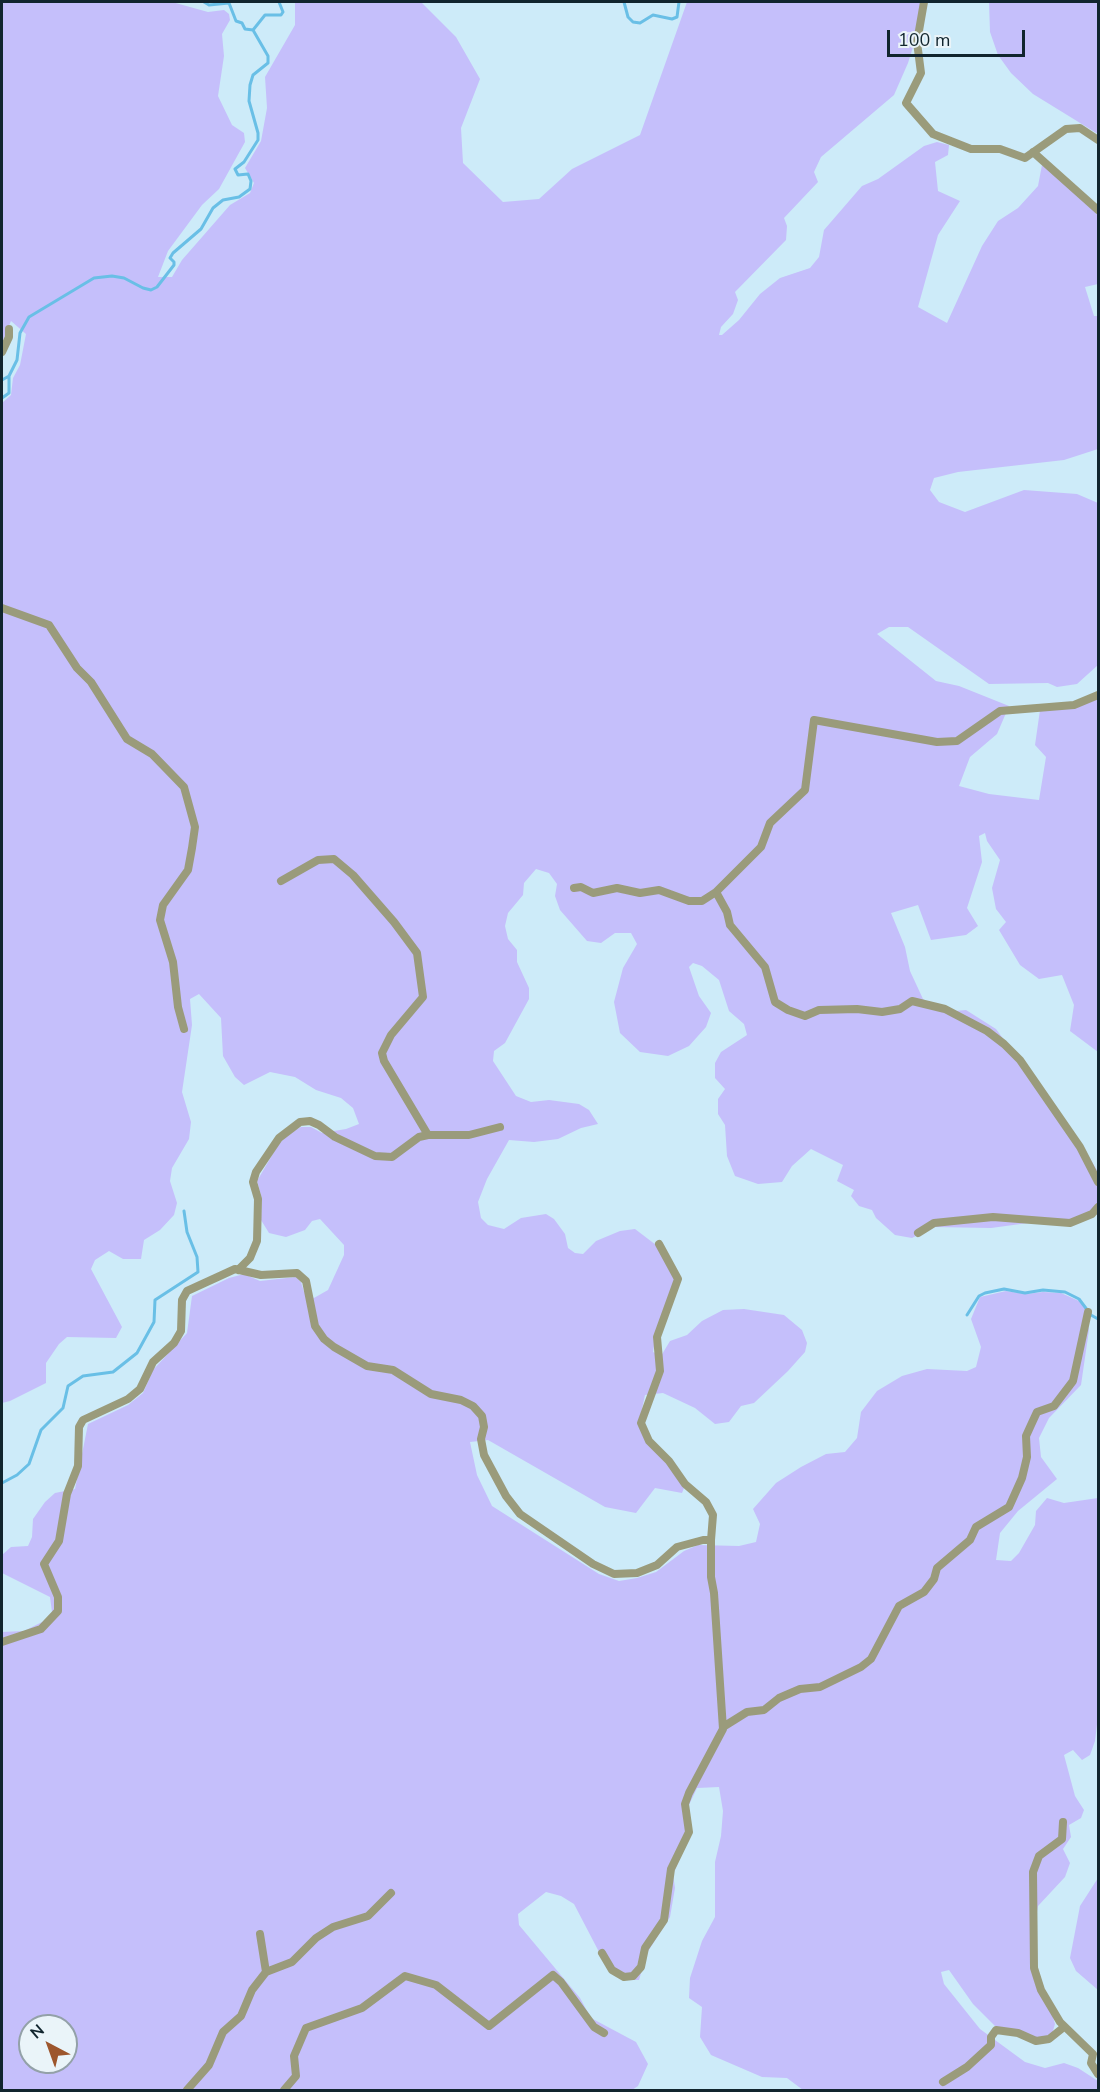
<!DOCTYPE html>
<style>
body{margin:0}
#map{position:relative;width:1100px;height:2092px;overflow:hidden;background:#cdebf9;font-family:"Nunito Sans",sans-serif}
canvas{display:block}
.frame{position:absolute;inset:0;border:3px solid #11252e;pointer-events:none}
.north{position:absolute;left:18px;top:2014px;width:60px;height:60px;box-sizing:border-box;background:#eaf4f9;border:2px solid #93a1a8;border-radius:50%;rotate:319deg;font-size:16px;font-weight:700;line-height:24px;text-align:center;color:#11252e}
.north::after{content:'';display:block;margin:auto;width:21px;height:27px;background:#9d562d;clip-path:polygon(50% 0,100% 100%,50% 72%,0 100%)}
.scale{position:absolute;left:887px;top:30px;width:138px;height:27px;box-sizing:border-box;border:3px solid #11252e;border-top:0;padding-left:8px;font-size:18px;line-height:21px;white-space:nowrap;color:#11252e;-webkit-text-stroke:4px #eaf4f9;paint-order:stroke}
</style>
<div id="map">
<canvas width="1100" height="2092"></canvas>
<div class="frame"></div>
<div class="north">N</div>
<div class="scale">100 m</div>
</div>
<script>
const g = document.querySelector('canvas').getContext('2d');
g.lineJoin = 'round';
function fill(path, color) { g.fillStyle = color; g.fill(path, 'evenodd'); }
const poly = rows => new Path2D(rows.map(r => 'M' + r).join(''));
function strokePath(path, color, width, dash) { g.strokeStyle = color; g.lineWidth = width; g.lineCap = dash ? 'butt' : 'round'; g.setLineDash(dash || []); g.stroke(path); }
fill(poly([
 [2,2,172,2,208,12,224,10,229,14,230,20,222,34,224,56,218,96,232,125,244,133,245,142,219,189,202,205,168,251,158,277,172,277,182,260,230,205,250,193,254,183,245,168,261,141,267,108,265,77,295,25,295,2,421,2,456,37,480,79,461,128,463,163,503,202,539,199,572,169,640,135,687,2,921,2,919,28,908,63,894,95,821,157,814,172,818,182,784,218,787,226,786,240,735,292,738,300,733,314,721,327,719,335,722,335,739,320,760,294,780,278,810,268,819,257,824,230,862,186,878,179,924,146,937,142,949,145,948,155,935,162,938,191,960,201,938,235,918,307,947,323,982,246,998,221,1018,208,1038,186,1042,165,1086,200,1098,215,1098,284,1085,287,1094,316,1098,316,1098,449,1064,460,958,472,934,478,930,490,939,502,965,512,1024,490,1077,494,1098,503,1098,665,1077,684,1057,687,1048,683,989,684,908,627,889,627,877,634,936,681,959,686,1009,706,997,734,970,757,959,786,989,794,1039,800,1046,757,1035,745,1040,710,1098,696,1098,1052,1070,1031,1074,1005,1062,975,1039,979,1020,965,999,930,1006,922,996,909,992,888,1000,860,987,841,985,833,979,836,982,862,967,908,978,926,966,935,931,940,918,905,891,913,905,947,910,971,923,999,944,1012,966,1010,996,1029,1084,1148,1098,1172,1098,1214,1071,1225,1028,1223,991,1228,933,1227,912,1238,895,1235,876,1218,872,1210,859,1206,851,1196,854,1190,837,1181,843,1165,811,1149,792,1166,782,1182,758,1184,735,1176,727,1156,725,1125,718,1114,718,1099,725,1089,715,1078,715,1063,721,1052,747,1035,744,1024,729,1011,719,980,702,966,693,963,689,967,699,996,711,1013,706,1027,689,1046,668,1056,640,1052,620,1033,614,1002,623,968,637,944,631,933,615,933,601,943,587,941,560,910,555,896,557,884,549,873,536,869,524,883,523,895,508,913,505,926,508,939,517,950,517,962,529,988,529,999,505,1043,494,1051,493,1061,516,1096,531,1102,549,1100,579,1104,589,1110,598,1124,581,1128,558,1139,534,1142,509,1140,487,1179,478,1202,481,1218,488,1225,504,1229,521,1218,546,1214,554,1219,565,1234,568,1248,575,1253,583,1254,596,1241,620,1231,635,1229,656,1245,675,1275,675,1282,656,1334,653,1352,661,1356,670,1341,687,1335,702,1321,723,1310,744,1309,784,1315,802,1330,807,1343,805,1352,788,1371,754,1403,741,1406,729,1422,715,1424,695,1408,663,1393,645,1395,639,1423,684,1488,682,1493,655,1488,636,1513,605,1507,488,1440,470,1442,477,1475,492,1506,599,1574,619,1581,637,1578,656,1572,684,1551,698,1545,739,1546,756,1542,760,1524,753,1509,776,1483,801,1467,826,1454,845,1452,857,1438,861,1412,877,1391,902,1376,927,1369,967,1371,976,1367,981,1347,971,1319,980,1297,1006,1291,1026,1294,1043,1292,1061,1293,1079,1301,1086,1309,1089,1330,1081,1385,1049,1418,1039,1438,1041,1457,1057,1479,1018,1511,1000,1533,996,1560,1011,1561,1019,1553,1035,1525,1036,1511,1047,1498,1064,1503,1098,1498,1098,1716,1095,1741,1090,1755,1082,1760,1073,1750,1064,1755,1075,1796,1084,1810,1081,1818,1069,1825,1071,1837,1063,1849,1070,1863,1065,1877,1038,1906,1031,1946,1055,2024,1052,2034,1041,2040,996,2027,973,2004,949,1970,941,1972,944,1984,980,2029,1025,2062,1045,2068,1064,2063,1078,2068,1098,2081,1098,2090,803,2090,787,2078,762,2077,711,2055,700,2037,702,2007,689,1998,690,1978,702,1941,715,1917,715,1862,721,1836,723,1811,719,1787,697,1788,688,1807,692,1831,673,1874,675,1888,670,1917,647,1953,639,1980,631,1980,610,1973,574,1904,561,1896,546,1892,518,1914,519,1925,580,1998,591,2018,636,2042,648,2064,638,2086,632,2090,2,2090,2,1632,24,1631,44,1621,52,1612,50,1597,2,1573,2,1555,11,1547,28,1546,32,1537,33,1519,45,1502,55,1493,75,1489,88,1424,128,1405,143,1393,153,1370,187,1333,192,1296,229,1278,244,1274,260,1281,296,1277,301,1282,304,1292,314,1298,328,1290,344,1255,344,1245,320,1219,312,1221,305,1230,286,1237,269,1233,261,1220,262,1199,257,1181,278,1145,288,1134,301,1127,311,1127,322,1133,346,1129,359,1124,353,1108,341,1098,316,1090,295,1077,270,1072,244,1085,235,1077,223,1056,221,1018,199,994,190,999,192,1025,182,1092,191,1122,189,1139,172,1168,170,1181,177,1203,174,1215,160,1230,144,1240,141,1259,123,1259,109,1251,95,1260,91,1269,122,1327,116,1338,67,1337,59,1344,46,1363,46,1383,10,1401,2,1403,2,403,11,395,13,378,20,365,26,334,11,321,2,343],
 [30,2026,66,2026,66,2062,30,2062],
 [989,2,1098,2,1098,134,1033,94,1011,73,998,55,990,32],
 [1098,1878,1098,1990,1076,1971,1070,1958,1080,1906]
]), '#c5bffb');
strokePath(poly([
 [204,2,209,5,229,3,236,21,242,23,245,29,253,30],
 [624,2,628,17,633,22,640,23,653,15,672,19,677,17,679,2],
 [2,380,9,376],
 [2,398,9,393,9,376,17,360,20,333,29,317,94,278,112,276,124,278,143,288,151,290,157,287,174,265,174,262,170,258,173,253,201,229,213,208,223,200,239,197,250,189,251,181,248,174,238,175,235,169,244,162,258,140,258,133,249,101,250,85,253,75,268,63,268,56,253,30,265,15,281,15,283,12,279,2],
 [967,1315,979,1296,985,1293,1004,1289,1025,1293,1043,1290,1065,1292,1079,1299,1091,1315,1098,1319],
 [2,1483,17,1475,29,1464,41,1430,63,1408,68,1386,83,1376,113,1372,137,1353,154,1322,155,1300,198,1272,197,1257,187,1232,184,1211]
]), '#69bfe6', 3);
strokePath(poly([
 [924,2,917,42,921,73,906,103,933,134,971,149,1000,149,1025,158,1066,129,1080,128,1098,140],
 [1033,152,1098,210],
 [2,352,9,337,9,329],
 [2,608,49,625,77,668,91,682,127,739,152,754,184,787,195,827,192,848,188,870,163,905,160,920,173,962,178,1007,184,1029],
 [281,881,318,860,334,859,353,875,394,922,417,953,423,997,391,1035,382,1053,384,1061,428,1135],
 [574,888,581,887,593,893,617,888,640,893,659,890,689,901,702,901,716,892,761,847,770,823,805,790,814,720,937,742,957,741,1000,711,1074,705,1098,695],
 [716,892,727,912,730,925,765,967,775,1002,788,1010,805,1016,819,1010,857,1009,882,1012,900,1009,912,1001,945,1009,987,1031,1004,1044,1020,1060,1080,1147,1098,1182],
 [918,1233,934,1223,993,1217,1070,1223,1092,1214,1098,1207],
 [659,1244,678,1279,657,1337,660,1371,641,1423,649,1441,669,1461,685,1484,706,1502,713,1515,711,1540],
 [238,1270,250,1258,257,1241,258,1199,253,1182,256,1172,279,1138,300,1122,310,1121,319,1125,335,1137,375,1156,392,1157,419,1137,428,1135,469,1135,500,1127],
 [2,1642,41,1629,58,1611,58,1597,44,1564,59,1541,67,1494,78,1466,79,1427,83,1420,128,1399,140,1389,153,1362,174,1343,181,1331,182,1300,187,1291,235,1269,261,1275,297,1273,306,1281,315,1326,324,1339,334,1347,367,1366,393,1370,431,1394,461,1400,473,1406,482,1416,484,1427,481,1439,484,1455,506,1496,520,1514,593,1564,614,1574,637,1573,657,1565,677,1547,703,1540,711,1540,711,1577,714,1593,723,1729,689,1793,685,1804,689,1832,671,1869,664,1920,645,1948,641,1967,633,1976,624,1977,612,1970,602,1953],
 [723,1727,747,1712,764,1710,779,1698,800,1689,820,1687,861,1667,871,1659,899,1606,924,1592,934,1579,937,1568,970,1540,976,1527,1009,1507,1022,1478,1027,1457,1026,1436,1031,1425,1037,1412,1054,1406,1073,1381,1088,1312],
 [1063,1822,1062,1839,1039,1856,1033,1872,1034,1968,1041,1990,1060,2022,1093,2054,1091,2063,1098,2074],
 [260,1934,266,1972],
 [943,2082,967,2067,991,2045,991,2037,996,2030,1018,2033,1036,2041,1049,2039,1064,2027],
 [187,2090,209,2065,223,2032,241,2016,252,1990,266,1972,292,1962,316,1938,333,1927,368,1916,391,1893],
 [284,2090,296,2076,294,2056,306,2028,362,2008,405,1976,436,1985,489,2026,553,1975,561,1982,594,2027,604,2033]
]), '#9a9b7b', 8);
</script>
